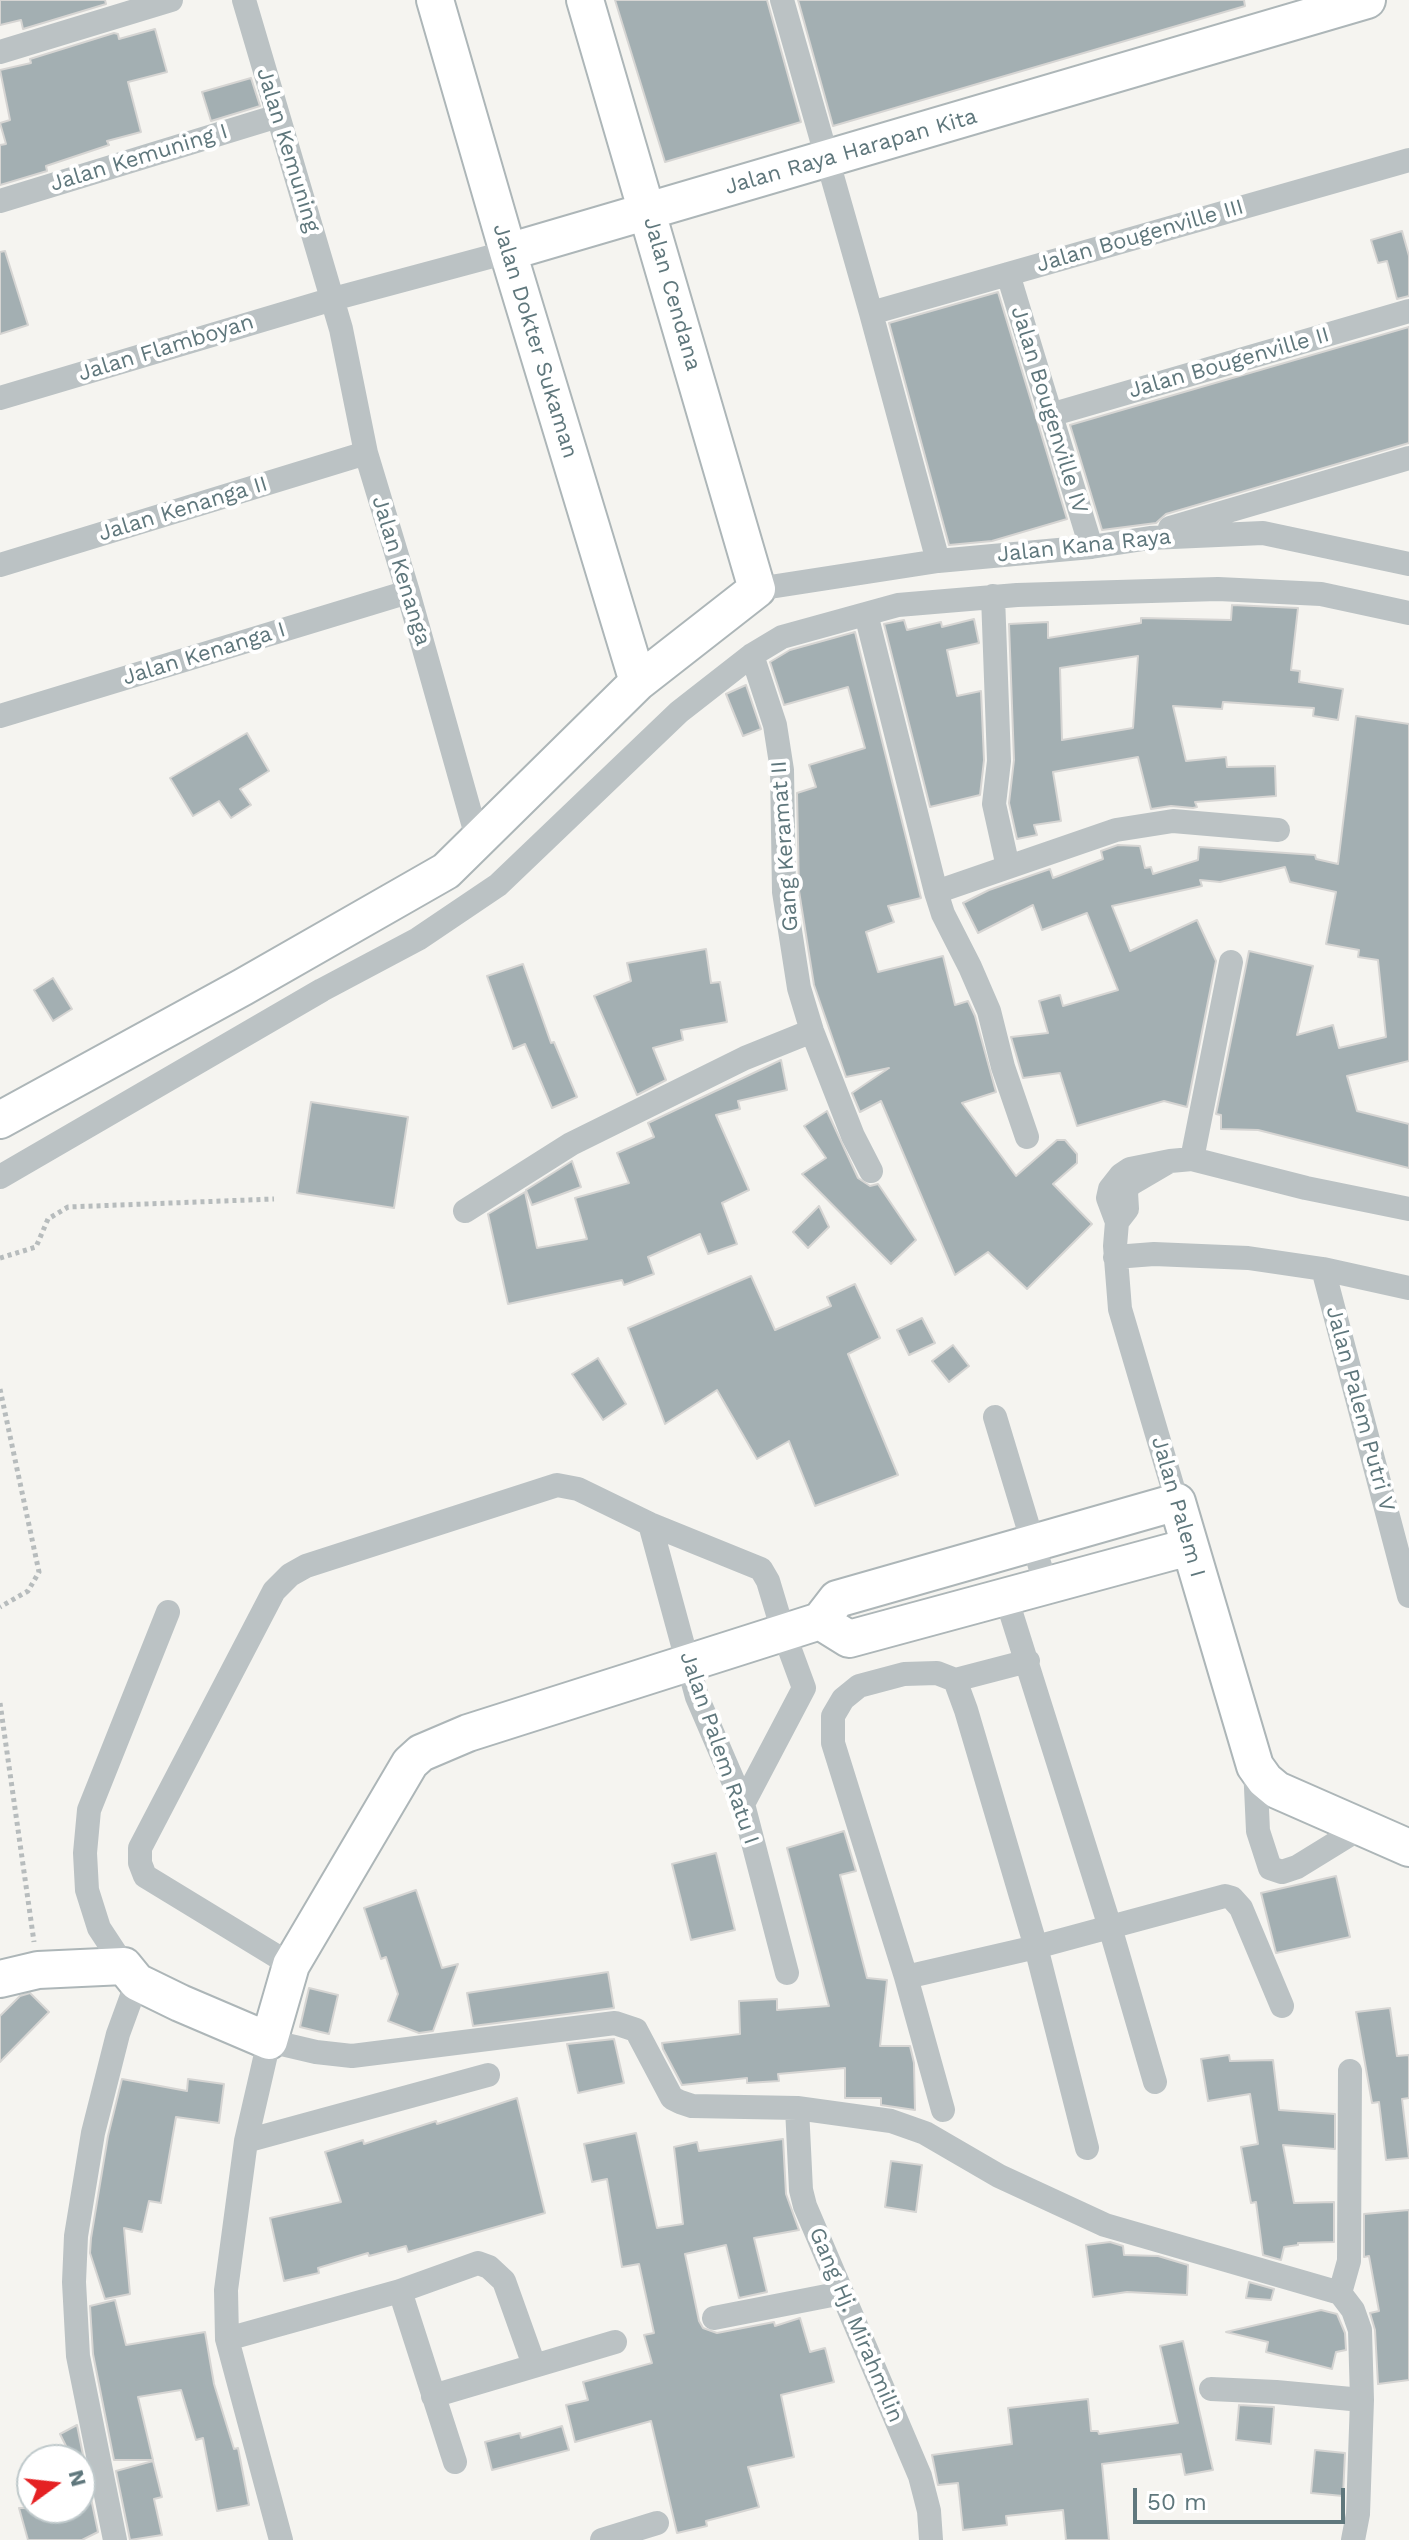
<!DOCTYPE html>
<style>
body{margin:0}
#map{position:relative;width:1409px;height:2540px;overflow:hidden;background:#f5f4f0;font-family:"Work Sans",sans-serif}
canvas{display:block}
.north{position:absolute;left:16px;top:2444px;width:80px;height:80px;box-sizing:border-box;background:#fff;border:2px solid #bfc9cb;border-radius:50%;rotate:75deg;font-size:22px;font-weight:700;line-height:32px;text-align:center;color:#5f777c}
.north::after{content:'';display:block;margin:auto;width:28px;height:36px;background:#e52123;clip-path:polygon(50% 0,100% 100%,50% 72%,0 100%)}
.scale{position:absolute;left:1133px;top:2488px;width:212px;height:36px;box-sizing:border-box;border:4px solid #5f777c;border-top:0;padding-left:10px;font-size:24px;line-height:28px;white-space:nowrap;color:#5f777c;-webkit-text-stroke:6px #fff;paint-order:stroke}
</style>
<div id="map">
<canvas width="1409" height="2540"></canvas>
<div class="north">N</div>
<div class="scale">50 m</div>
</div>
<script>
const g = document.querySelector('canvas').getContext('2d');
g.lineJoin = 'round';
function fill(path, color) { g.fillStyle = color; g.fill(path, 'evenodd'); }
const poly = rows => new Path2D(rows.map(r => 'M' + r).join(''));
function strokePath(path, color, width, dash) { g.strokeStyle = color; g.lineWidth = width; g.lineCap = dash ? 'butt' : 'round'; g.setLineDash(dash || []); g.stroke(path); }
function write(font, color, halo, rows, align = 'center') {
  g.font = font + ' "Work Sans",sans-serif'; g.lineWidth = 8; g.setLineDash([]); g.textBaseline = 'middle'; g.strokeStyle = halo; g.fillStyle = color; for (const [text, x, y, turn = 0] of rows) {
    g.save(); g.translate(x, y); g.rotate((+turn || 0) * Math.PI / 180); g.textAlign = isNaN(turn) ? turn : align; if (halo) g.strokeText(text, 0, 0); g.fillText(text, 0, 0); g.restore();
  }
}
const building = poly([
 [0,0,105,0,106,4,23,29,21,20,0,25,0,0],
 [615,0,767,0,801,122,665,162,615,0],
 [798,0,1244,0,1245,6,833,126,798,0],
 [155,29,167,72,128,82,141,132,107,141,109,145,46,166,47,171,0,185,0,145,6,144,0,123,10,120,0,70,31,63,30,59,114,33,118,34,119,39,155,29],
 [251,78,260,106,211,121,202,92,251,78],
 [1402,231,1409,256,1409,296,1397,299,1387,261,1378,263,1371,240,1402,231],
 [5,251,28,325,0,334,0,252,5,251],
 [998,292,1067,519,992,541,949,545,889,323,998,292],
 [1409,327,1409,443,1166,514,1156,523,1102,530,1070,425,1409,327],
 [1232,605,1298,608,1291,670,1300,671,1299,682,1343,689,1338,720,1313,716,1314,708,1223,702,1222,709,1173,706,1186,761,1226,757,1227,767,1275,766,1276,796,1195,802,1197,807,1193,808,1171,806,1151,809,1138,757,1053,772,1061,821,1034,825,1037,835,1017,839,1009,803,1014,760,1009,624,1048,622,1048,638,1141,623,1141,618,1231,620,1232,605],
 [1138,656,1133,728,1062,740,1060,668,1138,656],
 [974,619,979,643,947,650,957,696,981,691,984,760,980,795,930,807,884,624,904,620,907,630,941,622,942,627,974,619],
 [855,632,921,898,888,906,894,922,866,932,878,972,943,956,955,1005,968,1001,975,1016,996,1092,962,1103,1016,1176,1057,1140,1065,1140,1077,1154,1077,1163,1053,1184,1092,1224,1027,1289,988,1252,955,1275,881,1101,860,1112,852,1093,889,1068,846,1077,814,985,799,891,797,793,816,787,809,765,865,748,848,687,784,705,770,662,790,650,855,632],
 [746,685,761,729,743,736,726,694,746,685],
 [1356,716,1409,724,1409,1061,1347,1076,1357,1111,1409,1124,1409,1168,1258,1130,1221,1129,1221,1115,1216,1114,1249,951,1313,966,1297,1035,1333,1025,1339,1048,1386,1037,1378,960,1358,957,1359,950,1326,944,1336,892,1290,882,1285,867,1220,882,1200,880,1202,886,1112,906,1130,951,1197,920,1216,961,1187,1107,1164,1101,1077,1126,1060,1073,1023,1078,1011,1037,1048,1033,1039,1001,1060,995,1063,1006,1118,990,1087,913,1042,930,1033,905,978,933,963,903,989,890,1050,869,1053,878,1103,859,1101,851,1118,845,1140,846,1145,868,1151,867,1153,874,1198,860,1199,847,1315,855,1316,859,1338,864,1356,716],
 [247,733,269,771,240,789,251,805,231,818,219,801,193,816,170,778,247,733],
 [706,949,711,983,720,982,727,1022,681,1030,683,1040,653,1048,666,1080,637,1095,594,996,631,981,627,963,706,949],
 [523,964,551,1043,554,1042,577,1097,552,1108,525,1044,513,1049,487,976,523,964],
 [53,978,72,1009,53,1021,34,990,53,978],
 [781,1060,787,1090,738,1101,740,1109,716,1115,749,1190,722,1203,737,1244,708,1254,700,1234,648,1257,654,1274,624,1285,622,1280,508,1304,488,1214,525,1192,537,1248,587,1239,575,1198,629,1183,617,1153,654,1137,648,1123,781,1060],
 [311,1102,408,1117,394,1208,297,1193,311,1102],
 [827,1111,858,1178,870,1186,878,1184,916,1240,891,1264,802,1174,826,1158,804,1126,827,1111],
 [572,1161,581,1187,532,1205,526,1190,572,1161],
 [819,1206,829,1227,808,1248,793,1232,819,1206],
 [751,1276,775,1330,831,1306,827,1297,855,1284,880,1338,848,1354,898,1475,815,1506,789,1441,757,1459,717,1390,665,1424,628,1328,751,1276],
 [922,1318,935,1343,909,1355,897,1330,922,1318],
 [953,1345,969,1366,949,1382,932,1361,953,1345],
 [598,1358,626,1404,603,1420,572,1374,598,1358],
 [844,1831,856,1871,840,1875,867,1978,887,1980,880,2046,910,2046,914,2063,915,2110,881,2105,881,2098,845,2098,845,2068,778,2074,779,2081,747,2083,747,2078,682,2085,663,2049,662,2043,740,2034,739,2001,777,1999,777,2010,829,2006,787,1848,844,1831],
 [716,1853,735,1930,691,1940,672,1864,716,1853],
 [1336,1876,1350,1937,1276,1953,1261,1893,1336,1876],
 [416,1890,442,1968,458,1964,433,2031,419,2033,388,2021,398,1994,386,1957,381,1959,364,1908,416,1890],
 [608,1972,614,2008,473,2026,467,1993,608,1972],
 [309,1988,338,1995,329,2034,300,2027,309,1988],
 [30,1993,49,2012,0,2062,0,2016,20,1996,30,1993],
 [1390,2008,1397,2056,1409,2055,1409,2098,1402,2099,1409,2158,1386,2160,1379,2102,1372,2103,1356,2012,1390,2008],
 [614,2039,624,2083,578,2093,567,2044,614,2039],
 [1229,2055,1230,2061,1273,2060,1279,2110,1335,2114,1335,2149,1283,2145,1294,2203,1334,2202,1334,2242,1298,2243,1298,2245,1284,2247,1281,2260,1263,2255,1256,2202,1251,2203,1241,2147,1258,2144,1250,2094,1208,2101,1201,2059,1229,2055],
 [122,2079,187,2091,188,2079,224,2084,219,2123,176,2117,161,2203,149,2201,142,2232,124,2228,130,2294,105,2299,90,2253,91,2238,108,2136,122,2079],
 [517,2098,545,2213,408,2252,406,2246,369,2256,368,2253,318,2268,319,2273,284,2281,270,2218,341,2202,325,2152,363,2140,364,2144,436,2121,437,2124,517,2098],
 [636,2133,657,2228,683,2224,674,2147,697,2142,699,2151,783,2139,786,2194,799,2230,754,2238,767,2292,739,2298,726,2245,685,2254,699,2321,703,2328,717,2333,774,2322,775,2326,800,2318,810,2352,825,2348,834,2382,781,2395,794,2457,748,2467,759,2507,706,2521,707,2526,677,2533,651,2421,575,2442,566,2405,588,2400,583,2382,652,2363,644,2335,654,2333,639,2264,622,2267,607,2179,592,2182,584,2144,636,2133],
 [891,2161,922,2165,916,2212,885,2207,891,2161],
 [1409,2210,1409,2380,1378,2384,1375,2330,1370,2313,1379,2311,1369,2256,1364,2257,1364,2214,1409,2210],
 [1110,2242,1123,2246,1124,2255,1158,2256,1188,2265,1187,2295,1127,2292,1093,2297,1086,2245,1110,2242],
 [1249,2282,1274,2289,1271,2300,1246,2298,1249,2282],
 [115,2300,126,2345,205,2332,214,2384,234,2449,238,2448,249,2505,217,2511,203,2438,196,2440,181,2390,138,2397,153,2460,114,2460,93,2354,90,2306,115,2300],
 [1321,2310,1337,2314,1345,2333,1346,2350,1336,2352,1332,2369,1266,2352,1268,2342,1226,2332,1321,2310],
 [1183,2341,1213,2470,1185,2475,1181,2454,1102,2464,1109,2540,1066,2540,1063,2510,1006,2516,1007,2525,963,2530,958,2483,938,2485,932,2455,1012,2444,1008,2408,1088,2399,1091,2431,1098,2431,1099,2434,1178,2423,1160,2346,1183,2341],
 [1239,2405,1274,2407,1271,2444,1236,2440,1239,2405],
 [77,2425,84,2460,73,2460,60,2434,77,2425],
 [562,2426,569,2450,492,2470,485,2442,520,2433,521,2438,562,2426],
 [1315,2450,1345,2453,1343,2496,1311,2493,1315,2450],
 [153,2461,162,2497,154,2499,162,2535,130,2540,116,2471,153,2461],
 [87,2479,98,2532,82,2540,28,2540,19,2508,80,2508,80,2481,87,2479]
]);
fill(building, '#a3afb2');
strokePath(building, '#d6d5d3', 2);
const secondary = poly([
 [435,0,508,252,638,682],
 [508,252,1367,0],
 [0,1120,243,987,446,871,638,682,757,589,585,0],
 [1189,1547,849,1639,820,1621,837,1599,1177,1502,1255,1766,1265,1780,1277,1790,1409,1848],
 [0,1979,38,1970,124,1966,137,1982,180,2003,269,2041,291,1965,410,1763,421,1753,468,1733,820,1621]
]);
strokePath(secondary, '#adb6b8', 40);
strokePath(poly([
 [0,1258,36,1247,48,1219,68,1207,274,1199],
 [0,1389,39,1572,28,1591,0,1607],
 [0,1703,34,1942]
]), '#b7bcbd', 5, [4, 4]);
strokePath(poly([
 [244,0,341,329,366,453,408,592,478,841],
 [782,0,871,313,938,561],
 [0,52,171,0],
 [0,201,278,116],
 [1008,274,1091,547],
 [871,313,1409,160],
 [0,398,333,299,508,252],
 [1050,415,1409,311],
 [1170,528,1409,458],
 [0,565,366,453],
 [757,589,938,561,1091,547,1150,538,1263,533,1409,564],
 [993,596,999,761,994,804,1008,867],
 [866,614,936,892,943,914,970,967,989,1011,1003,1067,1027,1137],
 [752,655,775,725,782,770,784,892,799,988,812,1031,853,1136,871,1171],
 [0,716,408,592],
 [936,892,1116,830,1173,821,1278,830],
 [1192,1159,1231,962],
 [1170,1161,1129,1185,1126,1192,1127,1209,1117,1222,1115,1246,1120,1309,1177,1502],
 [0,1177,322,990,418,939,498,885,679,712,752,655,782,637,898,605,1017,595,1218,589,1321,594,1409,613],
 [465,1211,571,1144,745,1058,812,1031],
 [1117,1222,1108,1198,1110,1189,1121,1175,1130,1169,1170,1161,1192,1159,1306,1188,1409,1209],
 [1115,1257,1154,1254,1248,1258,1323,1269,1409,1288],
 [1323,1269,1409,1596],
 [995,1417,1046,1586],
 [650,1524,697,1697,743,1804,787,1973],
 [1006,1597,1110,1927,1225,1896,1232,1898,1241,1908,1282,2006],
 [955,1680,1028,1661],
 [1255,1766,1258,1831,1270,1868,1282,1872,1297,1867,1362,1827],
 [291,1965,145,1876,140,1863,140,1848,274,1591,290,1575,306,1566,557,1485,578,1489,650,1524,761,1569,768,1581,783,1631,804,1688,743,1804],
 [124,1966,99,1928,87,1890,85,1853,89,1810,168,1612],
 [906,1977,833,1743,833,1716,843,1699,859,1686,904,1674,937,1673,955,1680,966,1710,1036,1947,1087,2148],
 [797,2108,801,2190,805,2206,920,2476,929,2511,931,2540],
 [943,2110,906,1977,1036,1947,1110,1927,1155,2082],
 [246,2141,488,2075],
 [400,2291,455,2462],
 [1340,2293,1349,2261,1350,2071],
 [714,2318,842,2293],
 [227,2339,400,2291,478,2263,489,2267,504,2281,534,2365],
 [1211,2389,1276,2392,1362,2400],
 [433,2396,615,2342],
 [115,2540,78,2356,74,2282,76,2236,93,2133,118,2034,137,1982],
 [281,2540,227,2339,226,2290,246,2141,269,2041,316,2052,352,2056,615,2023,636,2030,672,2098,680,2102,692,2106,797,2108,891,2121,925,2133,999,2176,1105,2225,1340,2293,1353,2310,1360,2330,1362,2400,1358,2514,1353,2540],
 [602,2540,657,2523]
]), '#bbc2c4', 24);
strokePath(secondary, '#fff', 36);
write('22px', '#5f777c', '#fff', [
 ["Jalan Kemuning",288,150,73],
 ["Jalan Raya Harapan Kita",851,152,-16],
 ["Jalan Kemuning I",139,158,-17],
 ["Jalan Bougenville III",1140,236,-16],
 ["Jalan Cendana",672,294,74],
 ["Jalan Dokter Sukaman",535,341,73],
 ["Jalan Flamboyan",166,348,-17],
 ["Jalan Bougenville II",1229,363,-16],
 ["Jalan Bougenville IV",1049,410,73],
 ["Jalan Kenanga II",183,509,-17],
 ["Jalan Kana Raya",1084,546,-6],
 ["Jalan Kenanga",401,571,73],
 ["Jalan Kenanga I",204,654,-17],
 ["Gang Keramat II",785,846,-94],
 ["Jalan Palem Putri V",1360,1409,75],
 ["Jalan Palem I",1178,1507,74],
 ["Jalan Palem Ratu I",719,1748,71],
 ["Gang Hj. Mirahmilin",856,2325,67]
]);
</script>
